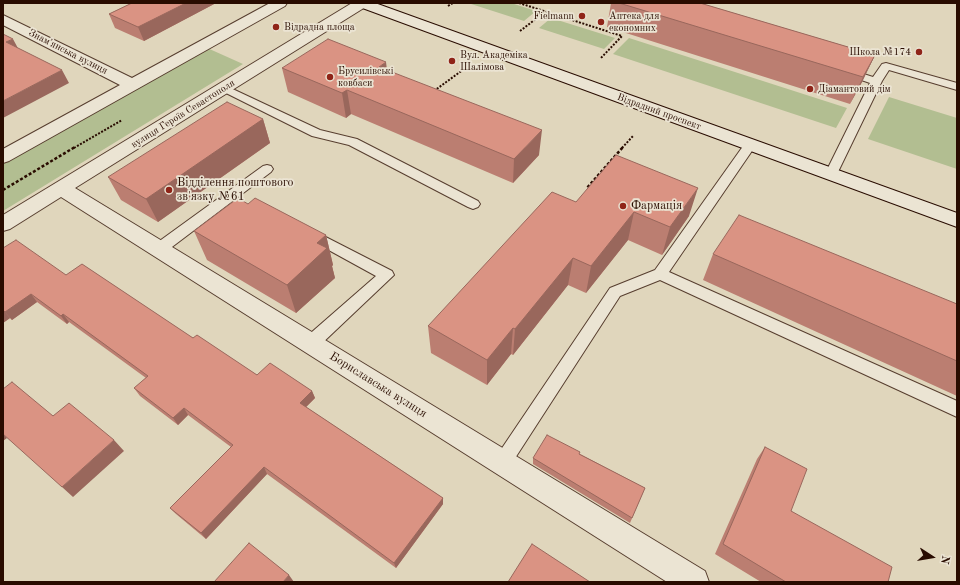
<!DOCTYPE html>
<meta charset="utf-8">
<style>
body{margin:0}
#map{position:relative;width:960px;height:585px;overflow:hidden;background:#e0d6bc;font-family:"Old Standard TT",serif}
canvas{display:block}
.frame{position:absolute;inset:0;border:4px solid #290c00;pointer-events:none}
.north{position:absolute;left:912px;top:537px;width:40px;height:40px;-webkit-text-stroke:3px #ebe4d3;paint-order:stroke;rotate:102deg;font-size:11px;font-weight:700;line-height:16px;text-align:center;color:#290c00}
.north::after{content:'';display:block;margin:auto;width:14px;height:18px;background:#290c00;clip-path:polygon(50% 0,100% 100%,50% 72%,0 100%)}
</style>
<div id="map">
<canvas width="960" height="585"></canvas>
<div class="frame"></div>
<div class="north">N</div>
</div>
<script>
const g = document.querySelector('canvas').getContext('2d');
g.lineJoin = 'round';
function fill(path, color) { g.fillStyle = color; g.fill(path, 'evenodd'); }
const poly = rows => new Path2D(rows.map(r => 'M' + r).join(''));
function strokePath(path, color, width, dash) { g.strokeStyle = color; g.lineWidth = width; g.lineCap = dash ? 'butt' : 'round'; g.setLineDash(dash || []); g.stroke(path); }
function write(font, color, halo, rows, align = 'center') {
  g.font = font + ' "Old Standard TT",serif'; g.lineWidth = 3.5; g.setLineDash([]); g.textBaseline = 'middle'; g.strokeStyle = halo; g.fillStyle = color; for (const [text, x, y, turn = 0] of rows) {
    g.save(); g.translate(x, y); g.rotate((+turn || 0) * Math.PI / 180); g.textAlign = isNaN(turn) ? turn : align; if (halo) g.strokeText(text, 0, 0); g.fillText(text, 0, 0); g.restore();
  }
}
fill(poly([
 [468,3,511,3,536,11,524,21],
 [551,18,615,38,604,49,539,28],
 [629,38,847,108,836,128,613,54],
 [205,47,243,64,3,211,3,161],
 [889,97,957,118,957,169,868,139]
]), '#b2be91');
const lane = poly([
 [886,63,957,83,957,90,889,70,882,81,837,174,836,177,826,177,825,174,870,83,841,73,840,71,845,68,873,77,882,64,886,63],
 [224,85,320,130,357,139,478,201,480,204,478,207,473,209,468,207,349,145,312,136,220,90,218,88,224,85],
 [750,141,756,145,669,272,957,401,957,417,660,280,620,296,508,469,502,471,496,469,493,463,496,457,610,288,655,270,746,142,750,141],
 [267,165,271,166,273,169,271,172,164,253,159,254,154,253,152,249,154,245,263,166,267,165],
 [310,229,392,271,394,275,317,348,311,349,305,348,303,343,305,338,376,276,305,237,303,234,305,231,310,229]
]);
const street = poly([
 [270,3,287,3,285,6,139,88,9,161,3,163,3,149,120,85,3,25,3,15,132,78,270,3],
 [352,3,369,3,367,6,75,188,705,571,709,582,667,582,61,197,10,229,3,231,3,215,352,3]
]);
const secondary = poly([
 [355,3,375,3,957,213,957,227,357,6,355,3]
]);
strokePath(lane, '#573e2f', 2);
strokePath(street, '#573e2f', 2);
strokePath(secondary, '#290c00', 2);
strokePath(poly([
 [519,3,622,36,600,59],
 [448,6,453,3],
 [520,31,545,12],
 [434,91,464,69],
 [74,148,122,120],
 [622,148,633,136]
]), '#290c00', 2, [2, 1.5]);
strokePath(poly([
 [3,190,75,147],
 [590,191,587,188,623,147]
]), '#290c00', 2.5, [3, 2]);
fill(lane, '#ebe4d3');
fill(street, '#ebe4d3');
fill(secondary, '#ebe4d3');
fill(poly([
 [132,3,216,3,144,41,115,28,109,14],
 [611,3,700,3,875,55,862,82,850,104,607,27],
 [282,68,387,70,539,155,513,183,351,114,346,118,288,92],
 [263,119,270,143,158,222,121,200,108,177],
 [576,202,689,216,662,255,628,240,586,293,568,285,513,355,511,354,487,385,431,353,428,326],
 [248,204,326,235,333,265,332,266,335,278,296,313,207,260,194,231],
 [3,248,66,275,193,338,257,375,312,391,315,398,306,407,443,498,443,504,396,568,267,474,206,539,176,514,170,508,231,447,188,415,178,425,140,396,134,388,146,378,69,322,67,324,37,302,12,320,10,318,3,323],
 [713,254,957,304,957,396,703,280],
 [765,447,791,511,888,582,761,582,715,554,757,459],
 [580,454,645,488,630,523,533,464,533,458]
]), '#bb7e71');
fill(poly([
 [186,3,216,3,144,41,138,27],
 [13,39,20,52,6,42],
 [875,55,862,82,850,104,863,77],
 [386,62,389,86,379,67],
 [62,70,69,83,3,118,3,101],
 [347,90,351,114,346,118,342,93],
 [263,119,270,143,158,222,146,199],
 [542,130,539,155,513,183,514,159],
 [698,188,689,216,662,255,670,227],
 [634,212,628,240,586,293,591,266],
 [326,235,333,265,332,266,335,278,296,313,287,285,317,243],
 [573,258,568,285,513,355,515,329],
 [31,294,37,302,12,320,5,312],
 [3,310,10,318,3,323],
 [63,314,69,322,67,324,61,316],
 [513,328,511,354,487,385,487,360],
 [312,391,315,398,303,410,300,403],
 [184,408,188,415,178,425,173,418],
 [3,434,7,438,3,441],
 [114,440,124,451,73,497,62,487],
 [264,467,267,474,206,539,201,533],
 [443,498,443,504,396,568,394,563],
 [289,575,294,582,283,582]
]), '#99675c');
const building = poly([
 [132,3,186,3,138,27,109,14,132,3],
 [619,3,700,3,875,55,863,77,619,3],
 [3,34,13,39,6,42,62,70,3,101,3,34],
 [328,39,386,62,379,67,542,130,514,159,347,90,342,93,282,68,328,39],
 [227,102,263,119,146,199,108,177,227,102],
 [616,155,698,188,670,227,634,212,591,266,573,258,515,329,513,328,487,360,428,326,552,192,576,202,616,155],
 [238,198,248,204,255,198,326,235,317,243,327,248,287,285,194,231,238,198],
 [739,215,957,304,957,361,713,254,739,215],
 [16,240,66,275,82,264,193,338,197,335,257,375,270,363,312,391,300,403,443,498,394,563,264,467,201,533,170,508,233,445,184,408,173,418,134,388,148,376,63,314,61,316,31,294,5,312,3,310,3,248,16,240],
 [12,382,53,416,69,403,114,440,62,487,3,434,3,389,12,382],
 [547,435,580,452,579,454,645,488,632,518,533,458,547,435],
 [765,447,807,469,791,511,892,567,888,582,786,582,723,544,765,447],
 [249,543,289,575,283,582,214,582,249,543],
 [532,544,590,582,508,582,532,544]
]);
fill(building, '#da9383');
strokePath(building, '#99675c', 1);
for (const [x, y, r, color] of [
 [582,16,4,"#8f2418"],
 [601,22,4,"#8f2418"],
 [276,27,4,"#8f2418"],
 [919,52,4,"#8f2418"],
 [452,61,4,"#8f2418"],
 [330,77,4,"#8f2418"],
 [810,89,4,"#8f2418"],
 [169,190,4,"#8f2418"],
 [623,206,4,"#8f2418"]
]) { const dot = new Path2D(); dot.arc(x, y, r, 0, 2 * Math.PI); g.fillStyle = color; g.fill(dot); strokePath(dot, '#ebe4d3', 1.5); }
write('10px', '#290c00', '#ebe4d3', [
 ["Fielmann",574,16,"right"],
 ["Аптека для",609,16],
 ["економних",609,28],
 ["Відрадна площа",284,27],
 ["Школа №174",911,52,"right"],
 ["Вул. Академіка",460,55],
 ["Шалімова",460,67],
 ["Брусилівські",338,71],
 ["ковбаси",338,83],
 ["Діамантовий дім",818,89]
], 'left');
write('10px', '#290c00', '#ebe4d3', [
 ["Знамʼянська вулиця",68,52,27],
 ["Відрадний проспект",659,112,20],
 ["вулиця Героїв Севастополя",183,114,-32]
]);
write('12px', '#290c00', '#ebe4d3', [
 ["Відділення поштового",177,183],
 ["зв'язку №61",177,197],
 ["Фармація",631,206]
], 'left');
write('12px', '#290c00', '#ebe4d3', [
 ["Бориславська вулиця",378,385,32]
]);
</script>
